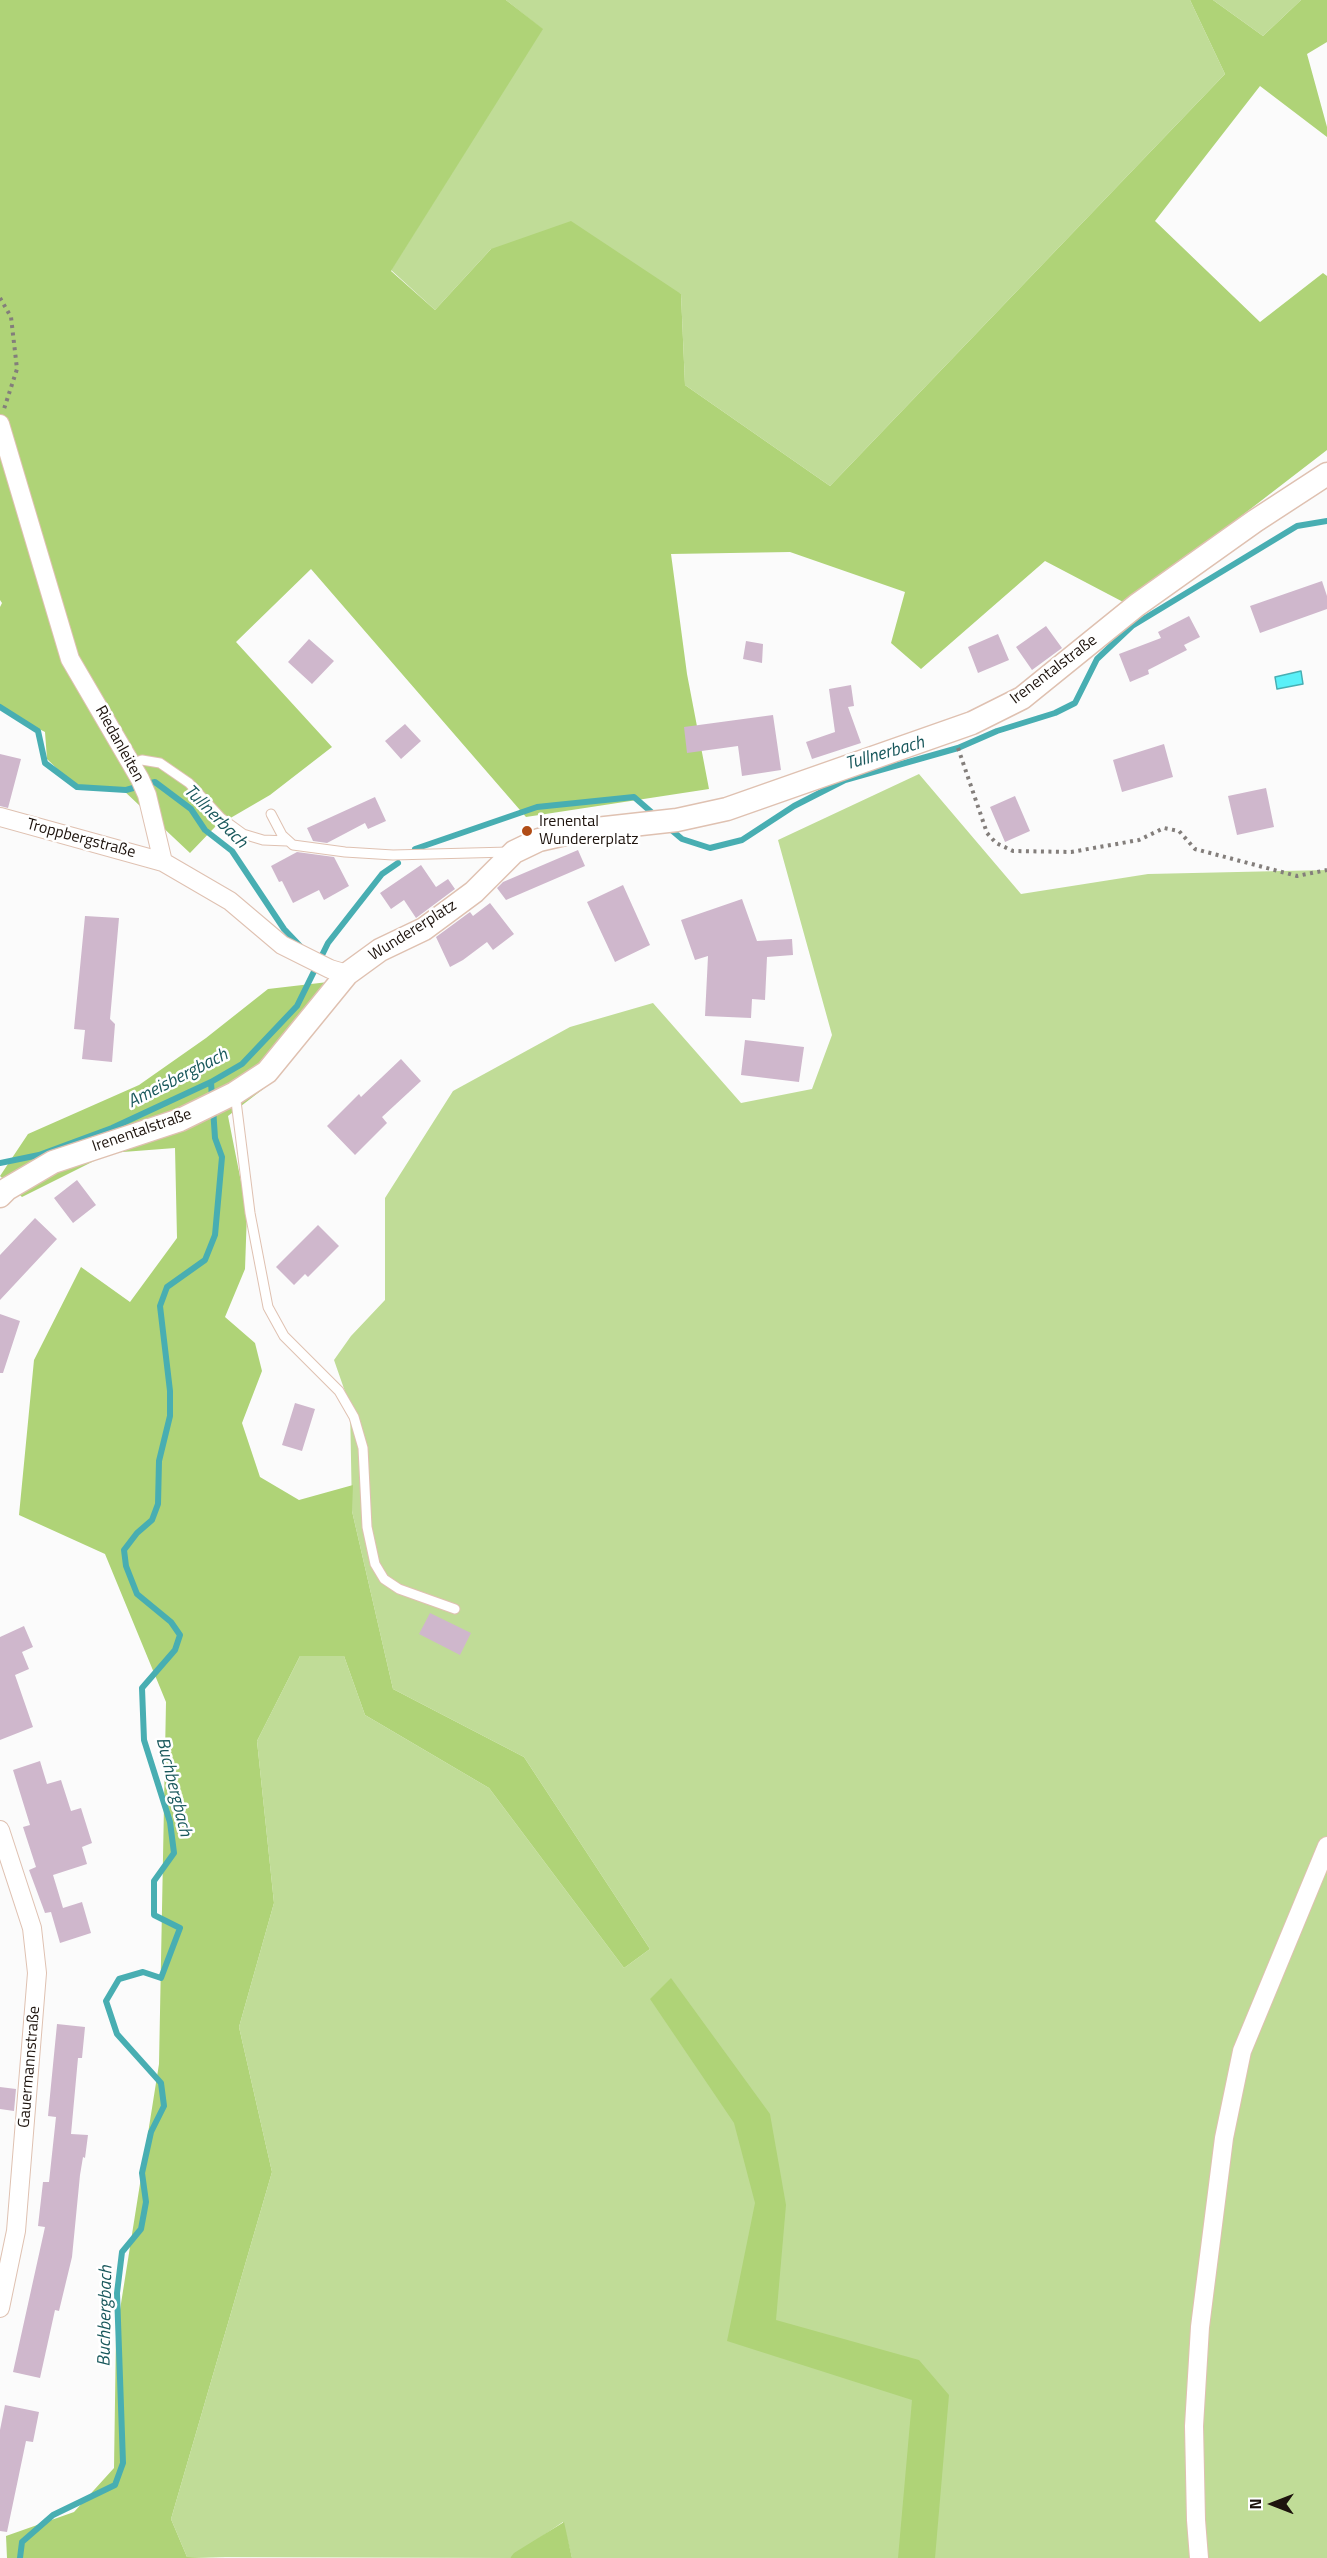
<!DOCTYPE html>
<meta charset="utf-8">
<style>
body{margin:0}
#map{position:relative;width:1327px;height:2558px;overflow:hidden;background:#fbfbfb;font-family:"Titillium Web",sans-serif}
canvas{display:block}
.north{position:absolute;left:1243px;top:2474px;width:60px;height:60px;-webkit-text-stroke:4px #fff;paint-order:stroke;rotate:270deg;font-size:16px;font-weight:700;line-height:24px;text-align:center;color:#1d130d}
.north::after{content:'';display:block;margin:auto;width:21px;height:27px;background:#1d130d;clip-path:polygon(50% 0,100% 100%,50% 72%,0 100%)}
</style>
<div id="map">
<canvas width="1327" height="2558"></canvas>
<div class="north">N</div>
</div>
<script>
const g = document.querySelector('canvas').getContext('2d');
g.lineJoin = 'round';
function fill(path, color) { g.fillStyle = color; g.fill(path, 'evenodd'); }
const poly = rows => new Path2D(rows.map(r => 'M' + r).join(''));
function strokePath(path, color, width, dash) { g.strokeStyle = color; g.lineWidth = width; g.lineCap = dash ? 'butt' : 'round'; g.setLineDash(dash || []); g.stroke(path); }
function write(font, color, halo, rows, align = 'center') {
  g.font = font + ' "Titillium Web",sans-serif'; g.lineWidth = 5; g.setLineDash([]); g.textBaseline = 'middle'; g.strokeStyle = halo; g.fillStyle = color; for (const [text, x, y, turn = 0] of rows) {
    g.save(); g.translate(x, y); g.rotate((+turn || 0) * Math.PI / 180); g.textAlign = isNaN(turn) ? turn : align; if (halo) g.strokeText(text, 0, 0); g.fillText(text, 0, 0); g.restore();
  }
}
fill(poly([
 [506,0,1190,0,1225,74,830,486,685,385,681,294,491,249,435,310,391,270,542,29],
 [1213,0,1301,0,1263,36],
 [919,774,1021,894,1148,874,1327,870,1327,2558,572,2558,563,2522,510,2558,187,2557,171,2519,272,2172,239,2027,274,1903,257,1741,300,1656,344,1656,365,1715,489,1788,624,1968,650,1949,524,1757,393,1689,352,1511,350,1406,334,1360,351,1336,385,1300,385,1198,453,1091,570,1027,653,1003,741,1103,812,1089,832,1035,778,840]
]), '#c0dc97');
fill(poly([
 [0,0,506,0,543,29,391,271,435,310,491,249,571,221,681,294,685,385,830,486,1225,74,1190,0,1213,0,1263,36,1301,0,1327,0,1327,42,1307,54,1327,127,1327,137,1260,86,1155,221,1260,322,1323,273,1327,276,1327,450,1127,604,1045,561,921,669,891,643,905,592,790,552,671,554,687,674,709,789,526,817,311,569,236,642,332,747,270,795,215,827,190,853,123,790,75,786,47,759,45,732,0,709,0,607,2,603,0,600],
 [354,979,271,1083,228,1116,247,1212,245,1269,225,1317,255,1343,262,1371,242,1423,260,1477,299,1500,353,1485,352,1511,393,1689,524,1757,650,1949,624,1968,489,1788,365,1715,344,1656,300,1656,257,1741,274,1903,239,2027,272,2172,171,2519,187,2557,226,2558,7,2558,6,2536,74,2512,114,2468,116,2335,159,2064,166,1702,105,1554,19,1515,34,1360,81,1267,130,1302,177,1238,175,1148,110,1153,22,1197,0,1176,28,1134,139,1085,206,1038,268,989],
 [671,1978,770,2114,786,2205,776,2320,919,2360,949,2395,935,2558,898,2558,912,2400,727,2341,755,2203,734,2123,650,1999],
 [564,2522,572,2558,510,2558,514,2553]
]), '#afd377');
const water = poly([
 [1301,671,1303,684,1277,689,1275,677,1301,671]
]);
fill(water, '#5af0f8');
strokePath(water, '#48aeb2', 1.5);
strokePath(poly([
 [0,707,38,731,45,763,77,787,126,790,155,782,191,809,205,830,232,851,284,929,303,949],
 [669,828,682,839,710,848,742,840,794,806,845,780,958,748,997,731,1055,713,1075,703,1097,659,1132,626,1297,526,1327,521],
 [415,849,537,807,634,797,657,817],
 [211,1082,212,1098],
 [0,1163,39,1155,112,1128,211,1082,242,1064,297,1006,328,943,382,874,398,863],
 [20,2558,22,2542,53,2515,115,2485,123,2463,117,2293,122,2252,141,2229,146,2202,142,2173,151,2132,164,2106,161,2083,117,2034,106,2001,119,1979,143,1972,161,1978,180,1928,154,1915,154,1881,174,1853,170,1822,144,1740,142,1688,175,1650,180,1635,171,1622,137,1594,126,1566,124,1550,137,1533,152,1520,158,1504,159,1461,170,1416,170,1391,160,1306,167,1287,205,1260,215,1235,222,1157,215,1138,213,1108]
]), '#48aeb2', 6);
fill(poly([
 [1322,581,1327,596,1327,609,1260,633,1250,606],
 [1189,616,1200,637,1184,645,1187,650,1148,670,1149,674,1130,682,1119,654,1161,638,1158,632],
 [1046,626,1062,648,1032,670,1016,647],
 [998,634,1009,660,978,673,968,647],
 [309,639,334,661,312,684,288,662],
 [746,641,763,644,762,663,743,659],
 [851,685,854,706,848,707,861,743,812,759,806,742,835,732,829,689],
 [773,715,781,770,742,776,738,746,687,753,684,727],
 [405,724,421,741,401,759,385,741],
 [1164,744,1173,777,1122,792,1113,760],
 [0,754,21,759,8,808,0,806],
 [1266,788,1274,827,1237,835,1228,796],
 [1015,796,1030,831,1005,842,990,807],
 [375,797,386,821,368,829,365,823,327,843,313,841,307,828],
 [578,850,585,866,506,900,497,888,503,882],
 [297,852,334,857,349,886,324,900,319,890,293,903,282,881,279,882,271,866],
 [421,865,436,887,448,879,455,889,416,918,404,900,391,909,380,893],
 [623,885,650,945,615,962,587,902],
 [742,899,757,941,792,939,793,955,767,957,765,1000,752,999,751,1018,705,1016,708,956,695,960,681,920],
 [490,903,514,934,493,950,487,942,463,960,450,967,436,937,470,912,473,916],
 [85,916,119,918,110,1019,115,1024,112,1062,82,1059,85,1030,74,1029],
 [745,1040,804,1047,799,1082,741,1075],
 [401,1059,421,1081,382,1117,387,1123,355,1155,327,1126,359,1094,361,1097],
 [77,1180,96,1205,73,1223,54,1198],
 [35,1218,57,1239,0,1300,0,1255],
 [318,1225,339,1246,308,1277,305,1274,294,1285,276,1267],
 [0,1314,20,1321,3,1373,0,1373],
 [295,1403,315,1409,302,1451,282,1445],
 [430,1613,471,1633,460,1655,419,1634],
 [24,1626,33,1647,22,1652,29,1669,15,1675,33,1727,0,1740,0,1637],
 [40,1761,47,1784,61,1780,71,1811,81,1808,92,1843,82,1847,87,1864,53,1875,63,1908,82,1902,91,1933,60,1943,51,1912,45,1913,29,1870,36,1867,23,1827,30,1825,13,1770],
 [57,2024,85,2027,82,2058,78,2058,71,2134,88,2135,85,2158,83,2157,80,2175,72,2257,59,2311,55,2310,40,2378,13,2372,45,2227,38,2226,43,2182,49,2182,56,2117,48,2116],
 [0,2087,16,2089,14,2111,0,2109],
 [5,2405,39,2412,33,2442,26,2441,7,2532,0,2531,0,2430]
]), '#cfb7cc');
const service = poly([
 [131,764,142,760,160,763,189,783,221,818,243,834,263,840,287,841],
 [271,814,282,835,293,845,345,852,393,855,509,852],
 [235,1093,250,1213,268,1307,284,1336,339,1391,354,1417,363,1448,367,1527,375,1564,384,1579,399,1589,455,1609]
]);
const minor = poly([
 [0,424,70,659,140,779,147,795,163,862],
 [0,817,163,862,230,901,282,945,330,969,347,974],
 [0,1830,32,1928,37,1973,16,2231,0,2308],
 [1199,2558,1196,2520,1194,2426,1200,2327,1224,2138,1242,2051,1327,1846]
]);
const tertiary = poly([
 [0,1196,7,1189,53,1162,180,1120,235,1093,267,1072,347,974,380,950,424,929,474,892,514,852,539,840,578,831,677,820,727,809,972,723,1022,698,1137,605,1255,521,1327,474]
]);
strokePath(service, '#dfc1b1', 11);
strokePath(minor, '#dfc1b1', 20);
strokePath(tertiary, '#dfc1b1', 25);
strokePath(poly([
 [0,298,11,317,17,369,4,409],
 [958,748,987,833,996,843,1013,851,1071,852,1139,840,1164,828,1179,831,1195,849,1297,876,1327,870]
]), '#837e7b', 4, [3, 4.5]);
strokePath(service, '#fff', 9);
strokePath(minor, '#fff', 18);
strokePath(tertiary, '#fff', 22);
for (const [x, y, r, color] of [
 [527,831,6,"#b14d17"]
]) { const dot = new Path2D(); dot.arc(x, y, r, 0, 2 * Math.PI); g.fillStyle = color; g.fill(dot); strokePath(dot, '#fff', 2); }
write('16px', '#1d130d', '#fff', [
 ["Irenentalstraße",1054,670,-37],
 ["Riedanleiten",119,744,61],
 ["Troppbergstraße",81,839,15],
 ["Wundererplatz",413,931,-32],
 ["Irenentalstraße",142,1131,-19],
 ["Gauermannstraße",30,2067,-85]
]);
write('16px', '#1d130d', '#fff', [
 ["Irenental",539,822],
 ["Wundererplatz",539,840]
], 'left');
write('italic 18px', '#19585c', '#fff', [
 ["Tullnerbach",885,754,-16],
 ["Tullnerbach",215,817,45],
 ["Ameisbergbach",178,1079,-27],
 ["Buchbergbach",173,1787,76],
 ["Buchbergbach",106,2316,-89]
]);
</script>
